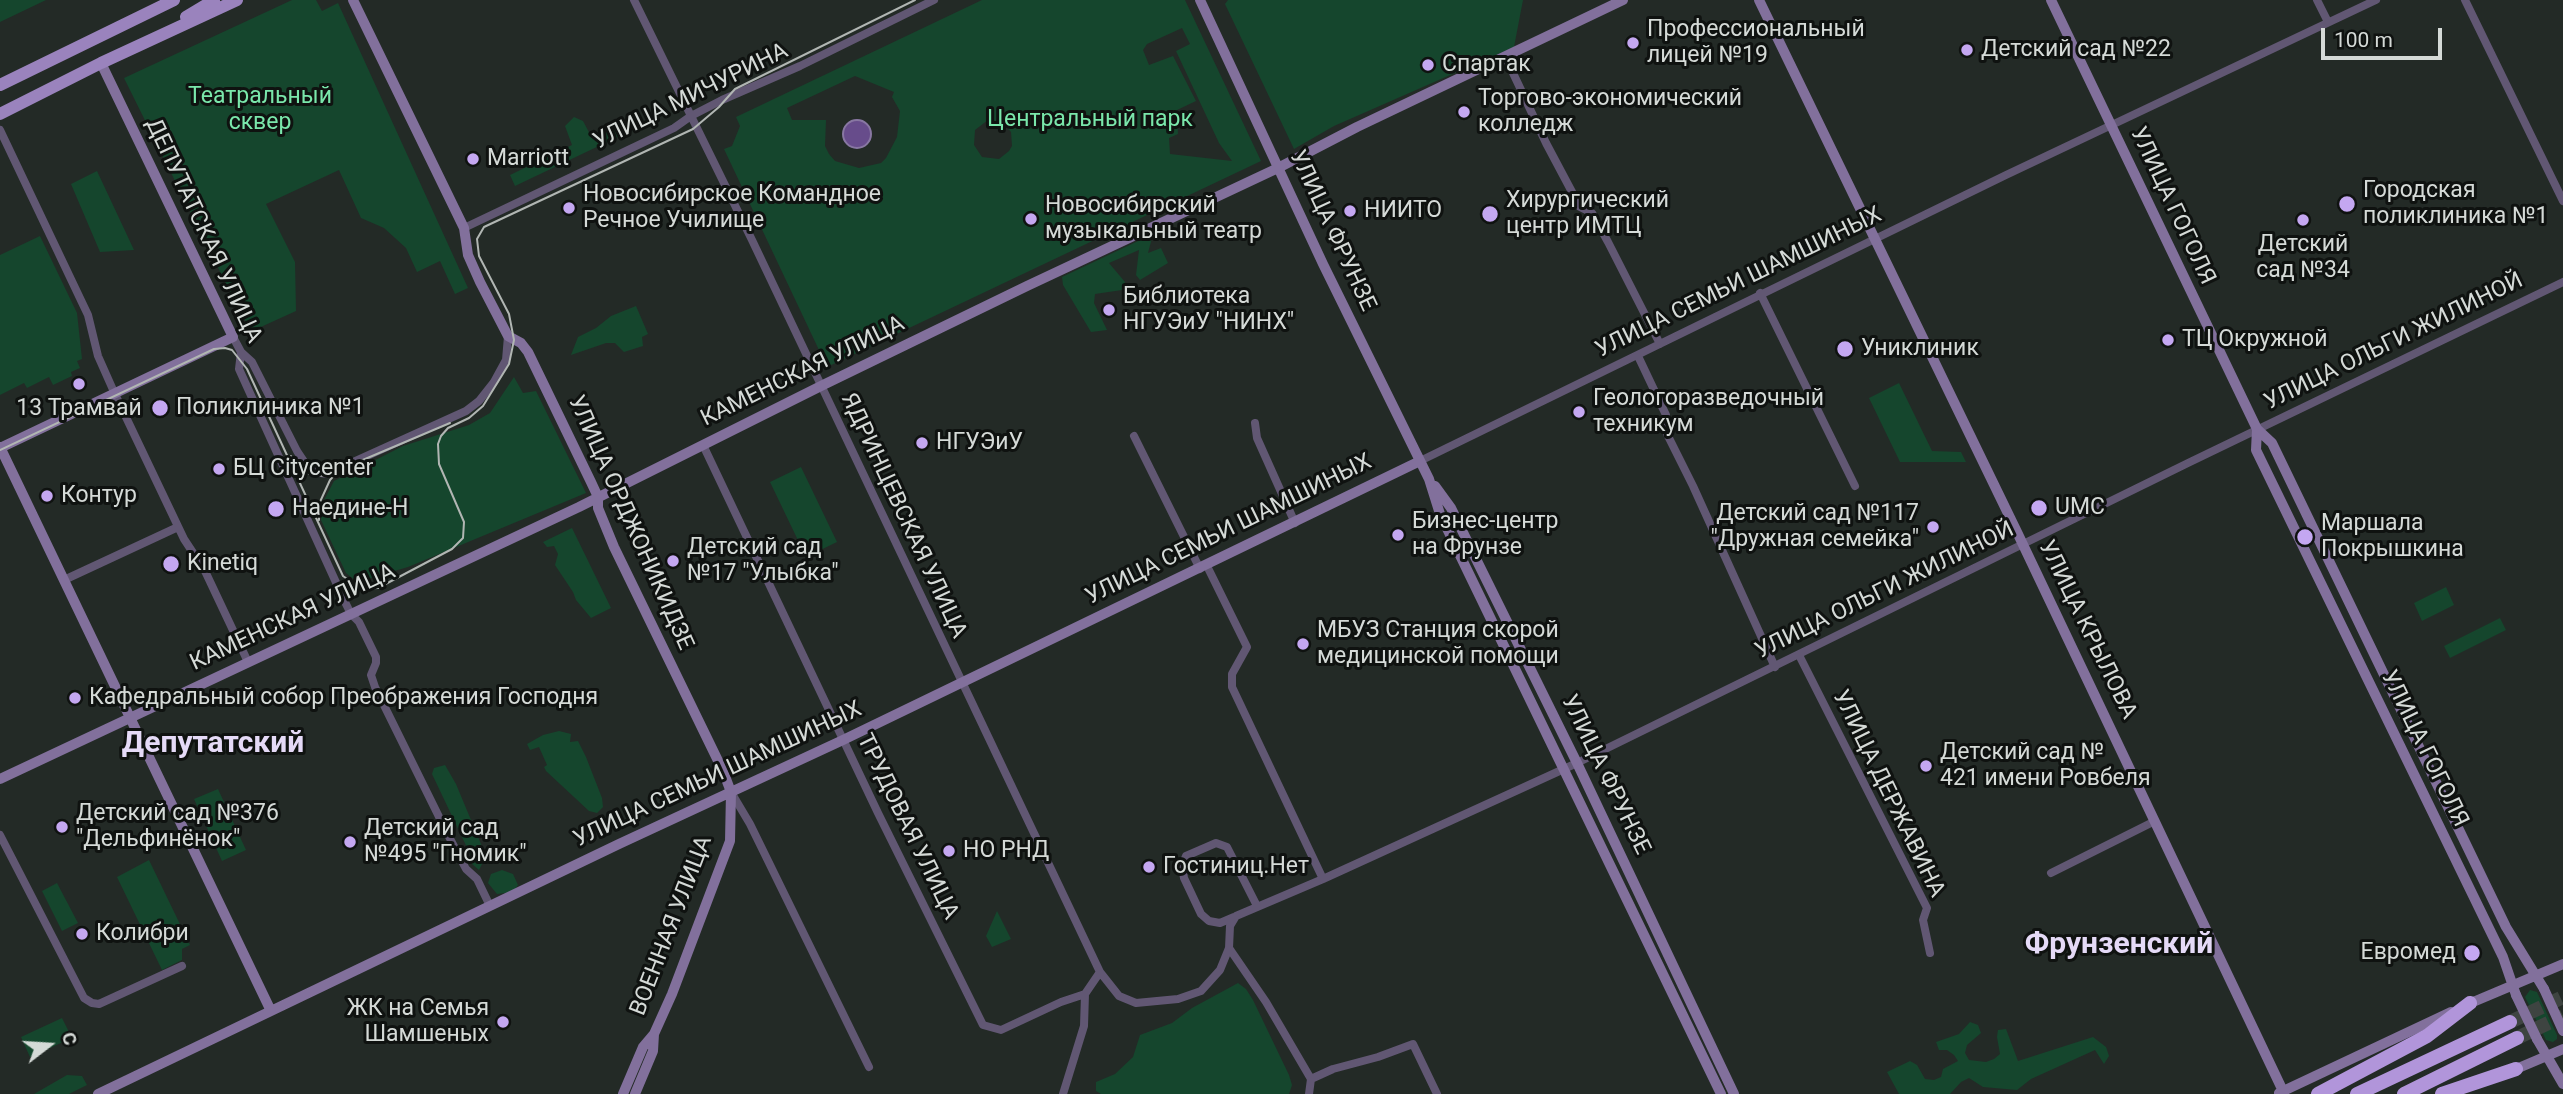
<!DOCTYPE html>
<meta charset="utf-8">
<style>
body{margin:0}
#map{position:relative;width:2563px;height:1094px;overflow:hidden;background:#232a26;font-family:Roboto,sans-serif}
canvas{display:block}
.north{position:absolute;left:14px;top:1010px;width:70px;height:70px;-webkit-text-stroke:5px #0f1210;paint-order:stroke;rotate:73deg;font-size:19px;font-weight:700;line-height:28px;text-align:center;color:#d5dad7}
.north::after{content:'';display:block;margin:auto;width:24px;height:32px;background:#d5dad7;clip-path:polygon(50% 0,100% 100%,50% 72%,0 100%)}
.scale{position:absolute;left:2321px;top:28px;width:121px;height:32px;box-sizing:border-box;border:4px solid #d5dad7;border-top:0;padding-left:9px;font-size:21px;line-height:24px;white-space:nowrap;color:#d5dad7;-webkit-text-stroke:5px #0f1210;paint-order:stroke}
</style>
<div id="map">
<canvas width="2563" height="1094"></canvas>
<div class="north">С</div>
<div class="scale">100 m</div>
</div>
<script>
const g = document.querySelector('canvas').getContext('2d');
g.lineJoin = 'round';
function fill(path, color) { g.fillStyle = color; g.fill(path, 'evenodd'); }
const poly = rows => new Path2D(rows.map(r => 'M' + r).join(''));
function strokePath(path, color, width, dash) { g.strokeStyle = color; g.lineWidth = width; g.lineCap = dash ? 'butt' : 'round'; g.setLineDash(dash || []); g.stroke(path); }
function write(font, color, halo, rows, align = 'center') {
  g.font = font + ' Roboto,sans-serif'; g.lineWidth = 6; g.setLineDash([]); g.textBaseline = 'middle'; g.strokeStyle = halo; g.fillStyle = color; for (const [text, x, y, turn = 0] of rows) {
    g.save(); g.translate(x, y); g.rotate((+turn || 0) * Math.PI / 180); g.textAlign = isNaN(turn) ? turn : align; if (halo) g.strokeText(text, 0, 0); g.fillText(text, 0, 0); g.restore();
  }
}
fill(poly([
 [0,0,46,0,0,22],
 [292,0,316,0,322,11,338,3,468,288,455,294,440,261,417,272,406,248,384,228,361,218,339,170,266,204,295,262,296,311,252,331,240,312,124,78],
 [982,0,1185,0,1261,161,827,367,724,149,732,146,740,126,736,117],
 [1182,28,1190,44,1176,51,1219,143,1232,161,1170,154,1169,138,1178,134,1177,110,1196,101,1173,56,1149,65,1143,50,1147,44],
 [855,76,894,92,892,97,900,111,897,137,886,158,881,163,859,168,835,161,829,154,825,146,826,120,792,120,787,108],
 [988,120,1002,122,1011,132,1012,146,1009,151,999,159,982,157,974,145,975,130],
 [1228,0,1523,0,1514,47,1334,126,1294,149,1225,4],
 [574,117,583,121,591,136,619,122,624,134,515,186,510,175,572,145,565,126],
 [97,171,134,250,100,252,71,184],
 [1153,234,1148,253,1161,248,1168,263,1140,280,1136,275,1139,250,1109,263,1125,282,1122,290,1095,294,1094,303,1107,330,1091,332,1063,285,1062,277],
 [40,236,77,313,82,359,77,361,80,368,71,372,72,376,53,385,49,377,27,388,24,383,0,395,0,255],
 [636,306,648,334,642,337,643,346,624,352,615,343,606,343,571,355,578,337,596,328,611,316],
 [514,377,523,393,536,391,586,493,408,567,357,582,346,573,321,520,322,504,334,481,403,446,469,425,490,413],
 [1899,383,1932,451,1961,452,1966,462,1900,462,1869,398],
 [801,467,837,542,806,557,770,482],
 [572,528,611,608,591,618,576,600,573,592,555,565,558,554,554,546,547,547,543,542],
 [2446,587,2454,605,2422,621,2414,603],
 [2500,618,2506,630,2450,658,2444,646],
 [559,731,571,734,570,742,578,741,586,757,602,798,603,807,597,813,589,811,546,771,544,767,547,765,539,747,530,750,527,744,543,735],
 [445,765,456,784,486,856,479,870,472,864,471,856,432,774,434,768],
 [218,789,246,850,222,861,194,799],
 [149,860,190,945,182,949,182,960,162,970,117,877],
 [502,870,513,874,518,885,513,892,497,894,488,883,491,874],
 [57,883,78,923,62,931,42,891],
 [997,911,1011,939,992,947,986,936],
 [1238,983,1246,989,1253,1000,1289,1075,1292,1085,1289,1094,1101,1094,1096,1091,1096,1082,1115,1074,1133,1057,1140,1035,1172,1023,1192,1008],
 [2530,990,2537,992,2557,1035,2557,1039,2553,1042,2546,1040,2525,997],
 [62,1018,72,1038,30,1057,21,1037],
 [1970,1022,1978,1025,1981,1033,1967,1045,1965,1053,1969,1060,1986,1062,1994,1059,2000,1054,1997,1037,1998,1030,2006,1029,2018,1061,2093,1037,2106,1047,2109,1056,2104,1064,2095,1050,2031,1079,2017,1090,1983,1087,1969,1078,1961,1082,1950,1094,1899,1094,1887,1072,1910,1061,1917,1065,1925,1079,1934,1080,1941,1077,1943,1069,1958,1061,1954,1055,1947,1050,1939,1050,1936,1042,1959,1034],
 [67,1075,82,1076,87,1085,69,1094,34,1094]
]), '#15462d');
const water = poly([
 '843 134a14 14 0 1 1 28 0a14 14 0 1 1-28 0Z'
]);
fill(water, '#674c8b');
strokePath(water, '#8877a2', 2);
strokePath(poly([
 [2510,1022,2563,997],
 [2517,1038,2563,1016]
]), '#3e4441', 14, [14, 7]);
strokePath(poly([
 [634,0,752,240,1100,972,1119,996,1136,1003,1178,999,1201,991,1220,970,1229,948,1230,926,1236,916,1323,879,1577,763,2188,463,2563,282],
 [2317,0,2328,22],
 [2465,0,2563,201],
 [1505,56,1546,143,1580,207,1592,213,1608,242,1660,344],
 [0,130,88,315,98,356,114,392,184,539,205,571,248,662],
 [464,228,674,128,691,116,722,100,800,66,934,0],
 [1760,293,1855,486],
 [233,337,241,352,239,369,344,600,351,614,359,622,376,657,376,663,371,675,375,687,446,831,466,869,477,879,490,906],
 [241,352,252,362,297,451,307,466,315,472,327,474,466,411,479,401,494,382,506,360,508,336],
 [1638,356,1666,415,1667,434,1693,486,1775,667],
 [1255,423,1257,438,1295,523],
 [1134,436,1200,569],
 [703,445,878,813,983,1025,1001,1030,1061,1002,1085,994,1100,972],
 [1420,461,2006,175,2376,0],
 [1207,566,1247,647,1232,674,1232,687,1323,879],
 [64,580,178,527],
 [1799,655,1927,908,1923,920,1930,953],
 [731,792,750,824,869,1067],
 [0,835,84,998,92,1003,99,1004,182,966],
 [2051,873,2155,821],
 [1234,917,1220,923,1209,921,1201,914,1184,878,1182,866,1186,856,1216,843,1227,847,1257,906],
 [1229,948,1266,1002,1311,1079,1309,1094],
 [1311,1079,1333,1069,1378,1057,1413,1044,1437,1094],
 [1063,1094,1084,1026,1085,994]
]), '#615773', 8);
strokePath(poly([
 [353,0,464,228,468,255,480,282,508,336,521,343,528,352,591,482,598,497,598,508,614,547,723,771,731,792,730,841,672,994,654,1034,643,1047,623,1094],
 [1200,0,1323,264,1429,479,1440,514,1721,1094],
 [1759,0,2017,532,2283,1091],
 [2051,0,2257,429,2272,443,2506,927,2544,989],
 [2257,429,2256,450,2503,957,2516,995],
 [0,447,271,1011],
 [0,448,233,337,101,63],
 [1435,486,1451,508,1479,565,1577,763,1734,1094],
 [0,779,579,507,821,386,1027,286,1278,168,1357,127,1623,0],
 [2466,1005,2563,964],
 [2537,1039,2563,1084],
 [2509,1072,2563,1049],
 [2279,1093,2451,1012],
 [98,1094,619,844,843,740,1420,461],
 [635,1094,653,1051,654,1034]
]), '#82709c', 10);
strokePath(poly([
 [186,17,214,0],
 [0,85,174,0],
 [0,114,101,63,237,0]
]), '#9a83bd', 12);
strokePath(poly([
 [2318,1094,2427,1036,2470,1003],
 [2357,1094,2510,1022],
 [2404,1094,2517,1038],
 [2442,1094,2516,1069]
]), '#b195da', 14);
strokePath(poly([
 [0,450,214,349,225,348,232,350,247,369,343,576,361,589,378,588,452,549,463,538,464,522,439,464,438,444,441,436,448,428,469,418,483,406,509,364,514,340,509,314,479,256,477,239,484,227,693,129,719,107,735,89,915,0],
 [291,456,300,468,309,474,325,476,450,423],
 [319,520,319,504,330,480,336,473]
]), '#b1b6b3', 2);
strokePath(poly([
 [2544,989,2563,1031],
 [2516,995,2537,1039]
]), '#82709c', 10);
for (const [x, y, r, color] of [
 [1633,43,7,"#c4a7f1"],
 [1967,50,7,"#c4a7f1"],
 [1428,65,7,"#c4a7f1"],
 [1464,112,7,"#c4a7f1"],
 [473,159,7,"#c4a7f1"],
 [2347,204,9,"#c4a7f1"],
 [569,208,7,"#c4a7f1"],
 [1350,211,7,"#c4a7f1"],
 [1490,214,9,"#c4a7f1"],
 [1031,219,7,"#c4a7f1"],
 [2303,220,7,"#c4a7f1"],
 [1109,310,7,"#c4a7f1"],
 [2168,340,7,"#c4a7f1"],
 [1845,349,9,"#c4a7f1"],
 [79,384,7,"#c4a7f1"],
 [160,408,9,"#c4a7f1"],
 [1579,412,7,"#c4a7f1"],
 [922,443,7,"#c4a7f1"],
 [219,469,7,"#c4a7f1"],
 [47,496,7,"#c4a7f1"],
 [2039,508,9,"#c4a7f1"],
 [276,509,9,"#c4a7f1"],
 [1933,527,7,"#c4a7f1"],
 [1398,535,7,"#c4a7f1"],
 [2305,537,9,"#c4a7f1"],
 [673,561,7,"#c4a7f1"],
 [171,564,9,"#c4a7f1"],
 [1303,644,7,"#c4a7f1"],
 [75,698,7,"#c4a7f1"],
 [1926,766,7,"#c4a7f1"],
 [62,827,7,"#c4a7f1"],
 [350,842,7,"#c4a7f1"],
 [949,851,7,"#c4a7f1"],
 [1149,867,7,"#c4a7f1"],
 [82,934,7,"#c4a7f1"],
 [2472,953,9,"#c4a7f1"],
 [503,1022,7,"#c4a7f1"]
]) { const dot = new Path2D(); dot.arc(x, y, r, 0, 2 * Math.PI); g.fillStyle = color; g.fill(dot); strokePath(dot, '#0f1210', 2.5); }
write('23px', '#d5dad7', '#0f1210', [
 ["Профессиональный",1647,30],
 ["лицей №19",1647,56],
 ["Детский сад №22",1981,50],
 ["Спартак",1442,65],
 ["Торгово-экономический",1478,99],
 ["колледж",1478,125],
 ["Marriott",487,159],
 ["Городская",2363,191],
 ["поликлиника №1",2363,217],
 ["Новосибирское Командное",583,195],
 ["Речное Училище",583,221],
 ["Хирургический",1506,201],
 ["центр ИМТЦ",1506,227],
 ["Новосибирский",1045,206],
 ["музыкальный театр",1045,232],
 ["НИИТО",1364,211],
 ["Детский",2303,245,"center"],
 ["сад №34",2303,271,"center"],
 ["Библиотека",1123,297],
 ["НГУЭиУ \"НИНХ\"",1123,323],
 ["ТЦ Окружной",2182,340],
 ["Униклиник",1861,349],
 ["Геологоразведочный",1593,399],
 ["техникум",1593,425],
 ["Поликлиника №1",176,408],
 ["13 Трамвай",79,409,"center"],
 ["НГУЭиУ",936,443],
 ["БЦ Citycenter",233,469],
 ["Контур",61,496],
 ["UMC",2055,508],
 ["Наедине-Н",292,509],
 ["Детский сад №117",1919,514,"right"],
 ["\"Дружная семейка\"",1919,540,"right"],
 ["Бизнес-центр",1412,522],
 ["на Фрунзе",1412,548],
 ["Маршала",2321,524],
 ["Покрышкина",2321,550],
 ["Детский сад",687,548],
 ["№17 \"Улыбка\"",687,574],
 ["Kinetiq",187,564],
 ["МБУЗ Станция скорой",1317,631],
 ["медицинской помощи",1317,657],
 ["Кафедральный собор Преображения Господня",89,698],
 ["Детский сад №",1940,753],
 ["421 имени Ровбеля",1940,779],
 ["Детский сад №376",76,814],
 ["\"Дельфинёнок\"",76,840],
 ["Детский сад",364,829],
 ["№495 \"Гномик\"",364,855],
 ["НО РНД",963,851],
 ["Гостиниц.Нет",1163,867],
 ["Колибри",96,934],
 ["Евромед",2456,953,"right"],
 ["ЖК на Семья",489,1009,"right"],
 ["Шамшеных",489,1035,"right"]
], 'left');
write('23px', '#7ae7ab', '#0f1210', [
 ["Театральный",260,97],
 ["сквер",260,123],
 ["Центральный парк",1090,120]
]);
write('23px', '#d5dad7', '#0f1210', [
 ["УЛИЦА МИЧУРИНА",691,97,-26],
 ["УЛИЦА ГОГОЛЯ",2172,206,65],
 ["ДЕПУТАТСКАЯ УЛИЦА",203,231,65],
 ["УЛИЦА ФРУНЗЕ",1332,231,65],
 ["УЛИЦА СЕМЬИ ШАМШИНЫХ",1739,283,-26],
 ["УЛИЦА ОЛЬГИ ЖИЛИНОЙ",2394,342,-26],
 ["КАМЕНСКАЯ УЛИЦА",803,372,-26],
 ["ЯДРИНЦЕВСКАЯ УЛИЦА",903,516,65],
 ["УЛИЦА ОРДЖОНИКИДЗЕ",630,523,66],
 ["УЛИЦА СЕМЬИ ШАМШИНЫХ",1229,530,-26],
 ["УЛИЦА ОЛЬГИ ЖИЛИНОЙ",1885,591,-26],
 ["КАМЕНСКАЯ УЛИЦА",293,618,-25],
 ["УЛИЦА КРЫЛОВА",2087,630,64],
 ["УЛИЦА ГОГОЛЯ",2424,749,64],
 ["УЛИЦА СЕМЬИ ШАМШИНЫХ",718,775,-25],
 ["УЛИЦА ФРУНЗЕ",1605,775,64],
 ["УЛИЦА ДЕРЖАВИНА",1888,794,64],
 ["ТРУДОВАЯ УЛИЦА",907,827,64],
 ["ВОЕННАЯ УЛИЦА",672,926,-69]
]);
write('bold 30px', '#e5daf7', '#0f1210', [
 ["Депутатский",213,744],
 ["Фрунзенский",2119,945]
]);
</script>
